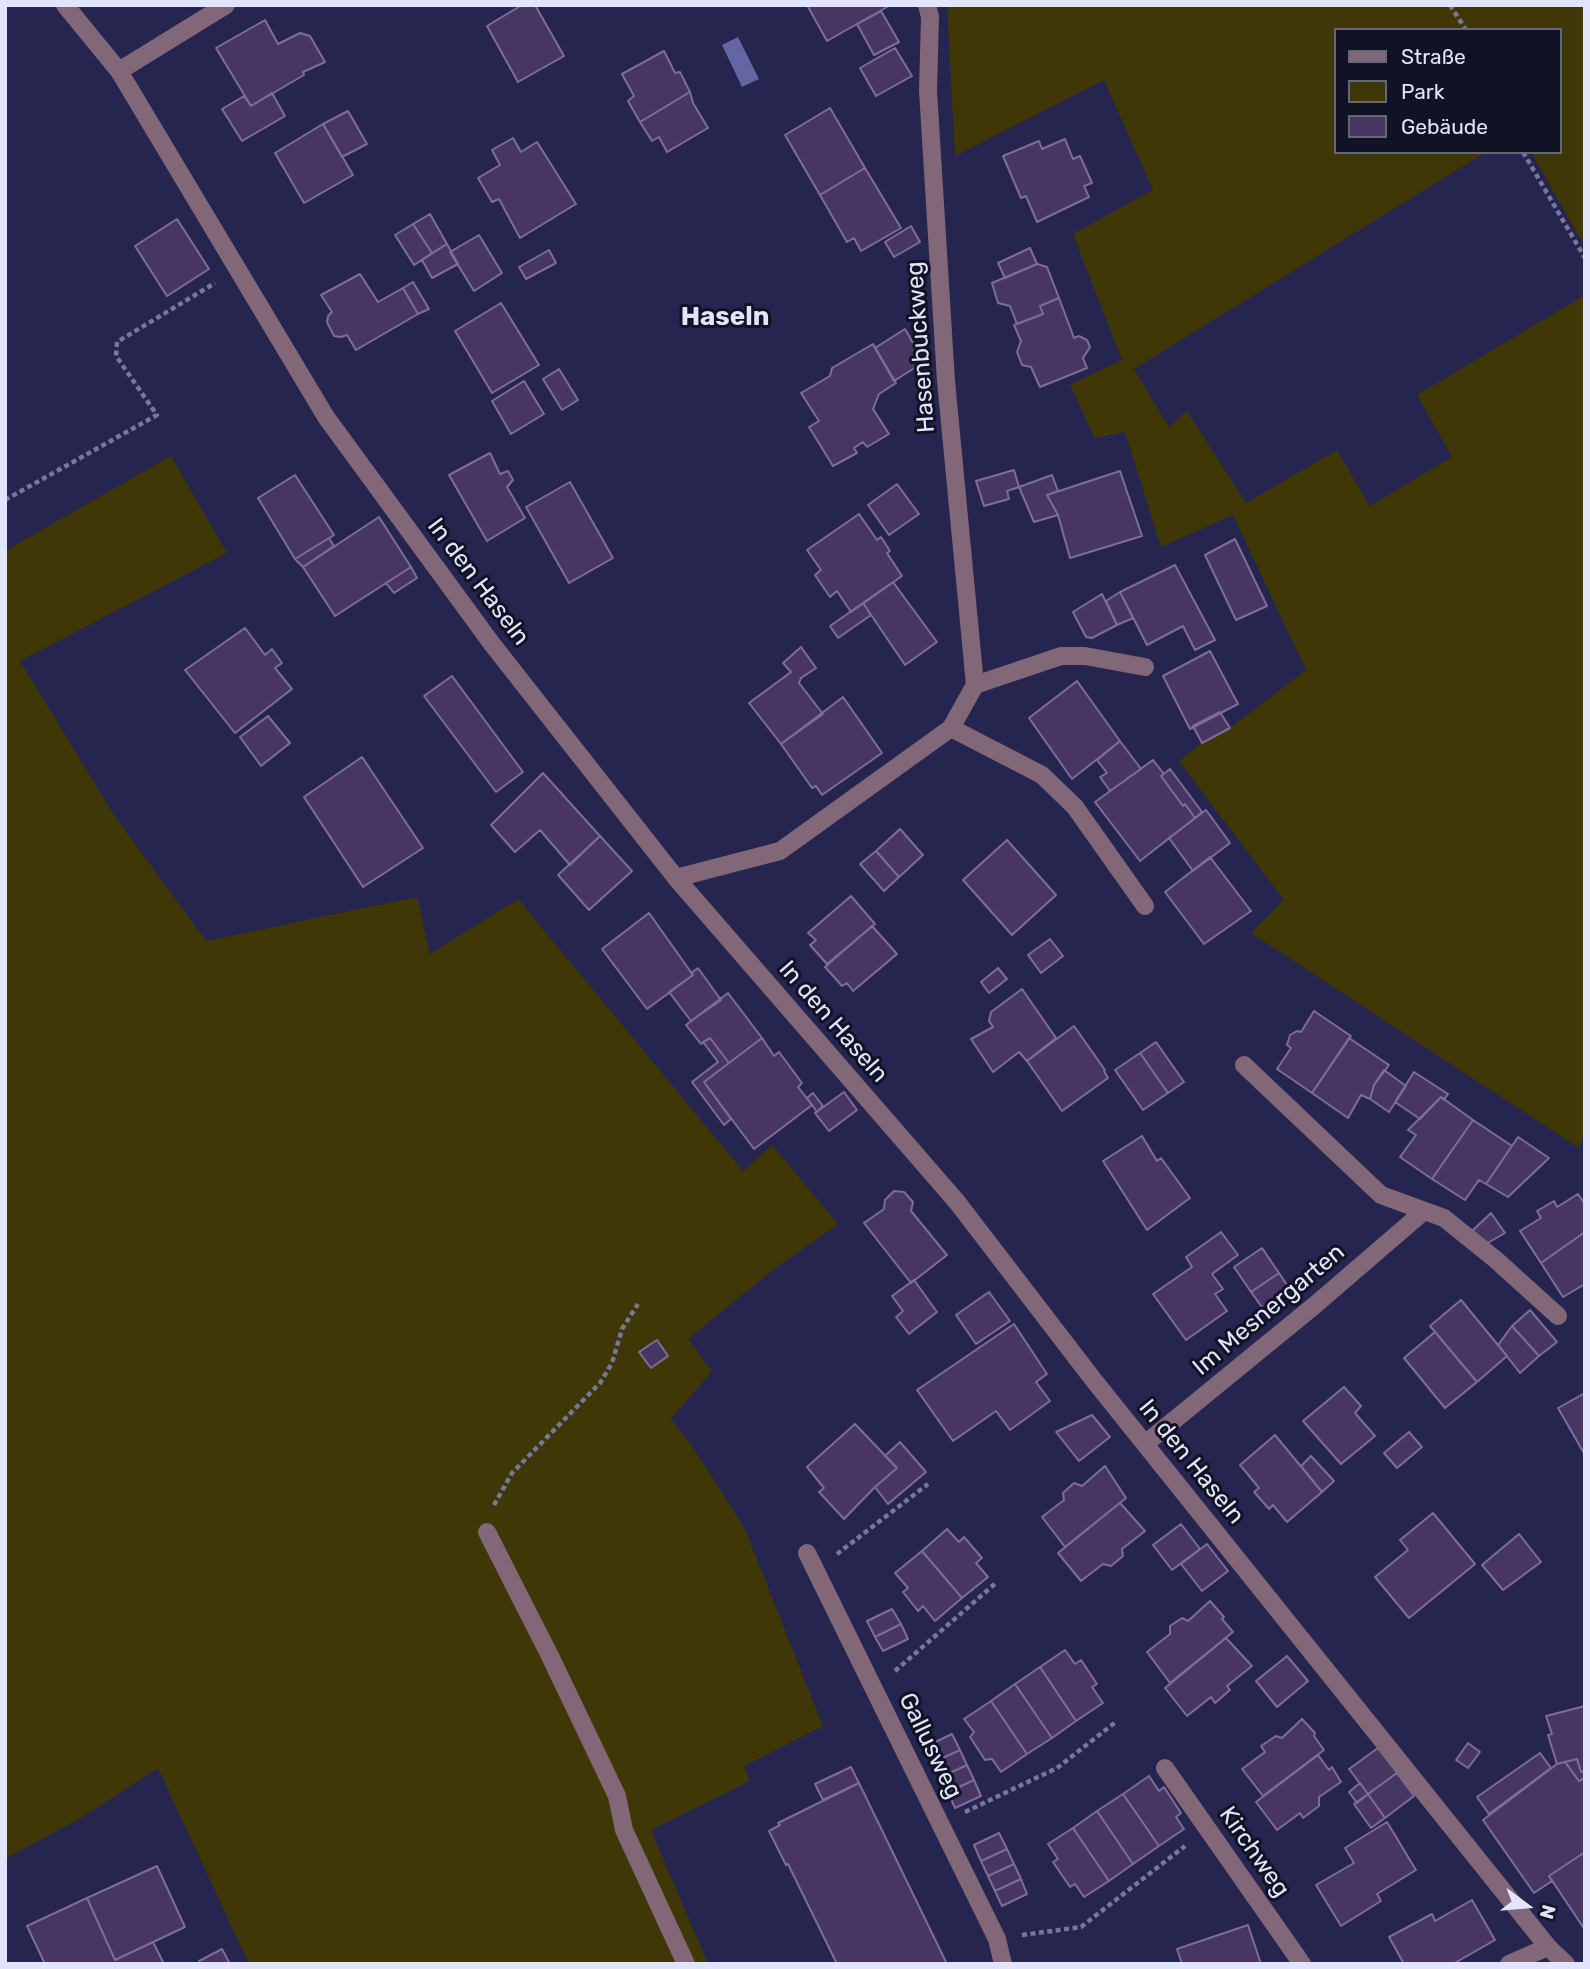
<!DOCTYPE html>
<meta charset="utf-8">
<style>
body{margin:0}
#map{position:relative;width:1590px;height:1969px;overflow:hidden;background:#252550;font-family:Rubik,sans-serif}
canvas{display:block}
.frame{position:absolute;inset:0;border:7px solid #e1e4fa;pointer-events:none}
.legend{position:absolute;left:1334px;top:28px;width:228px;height:126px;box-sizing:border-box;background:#111224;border:2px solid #64667a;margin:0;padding:9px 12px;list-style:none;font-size:21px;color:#e1e4fa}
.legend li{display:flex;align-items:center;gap:14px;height:35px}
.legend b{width:35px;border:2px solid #64667a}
.north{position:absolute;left:1492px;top:1871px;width:70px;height:70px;-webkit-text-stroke:5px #111224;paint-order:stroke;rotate:106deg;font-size:19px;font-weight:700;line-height:28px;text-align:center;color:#e1e4fa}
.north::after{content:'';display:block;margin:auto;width:24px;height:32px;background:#e1e4fa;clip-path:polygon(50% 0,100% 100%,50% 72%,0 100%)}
</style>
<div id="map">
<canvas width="1590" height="1969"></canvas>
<div class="frame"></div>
<ul class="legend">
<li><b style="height:9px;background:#826778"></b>Straße</li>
<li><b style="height:19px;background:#3f3806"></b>Park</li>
<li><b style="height:19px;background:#473662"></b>Gebäude</li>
</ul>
<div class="north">N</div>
</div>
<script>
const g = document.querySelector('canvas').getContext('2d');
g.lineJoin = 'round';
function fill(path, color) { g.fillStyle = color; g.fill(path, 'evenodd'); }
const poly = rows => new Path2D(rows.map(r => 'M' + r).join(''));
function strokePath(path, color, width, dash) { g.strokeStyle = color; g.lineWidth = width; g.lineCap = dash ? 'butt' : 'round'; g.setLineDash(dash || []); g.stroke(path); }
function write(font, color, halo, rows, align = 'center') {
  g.font = font + ' Rubik,sans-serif'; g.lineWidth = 6; g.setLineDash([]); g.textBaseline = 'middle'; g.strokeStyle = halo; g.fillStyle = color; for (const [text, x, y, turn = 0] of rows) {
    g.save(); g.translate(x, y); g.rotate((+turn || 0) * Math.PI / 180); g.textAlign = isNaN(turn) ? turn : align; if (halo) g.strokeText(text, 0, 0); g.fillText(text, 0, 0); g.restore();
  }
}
fill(poly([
 [947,5,1585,5,1585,247,1531,152,1560,152,1560,30,1336,30,1336,152,1486,152,1134,369,1169,427,1187,411,1246,503,1337,450,1370,506,1452,457,1417,395,1585,295,1585,1131,1579,1148,1251,933,1284,900,1179,761,1202,743,1230,728,1306,670,1233,515,1161,547,1125,432,1095,438,1070,385,1122,360,1073,234,1153,190,1104,80,955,156],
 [171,456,227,553,20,661,114,815,206,941,417,897,430,954,518,899,743,1171,772,1145,838,1224,773,1270,688,1339,712,1371,671,1419,692,1446,744,1527,823,1726,744,1766,750,1781,651,1830,708,1964,249,1964,158,1768,81,1818,5,1859,5,551]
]), '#3f3806');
fill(poly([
 [738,37,759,79,742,87,722,45]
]), '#6366a3');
const building = poly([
 [522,5,535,5,564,56,518,82,487,26,522,5],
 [807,5,886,5,887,7,827,41,807,5],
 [881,11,899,42,874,55,857,24,881,11],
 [265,20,278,44,300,33,310,36,325,62,303,72,304,75,251,106,216,48,265,20],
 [895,48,912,76,876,96,860,68,895,48],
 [664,51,675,73,680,72,690,92,640,122,628,101,634,96,622,74,664,51],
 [690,92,693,103,708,128,667,152,659,137,652,141,640,122,690,92],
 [272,93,285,116,242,141,222,109,244,96,251,106,272,93],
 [830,108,865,168,820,195,785,135,830,108],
 [348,111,367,144,342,157,323,124,348,111],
 [323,124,353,175,304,203,275,153,323,124],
 [513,138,521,152,537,142,576,204,520,238,499,199,492,202,478,178,500,165,492,150,513,138],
 [1065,139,1073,159,1080,156,1092,183,1084,186,1089,197,1037,222,1026,196,1021,198,1003,156,1039,141,1042,149,1065,139],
 [865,168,901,228,861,251,854,238,847,242,820,195,865,168],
 [430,214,447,244,432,253,413,224,430,214],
 [177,219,209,269,167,296,135,246,177,219],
 [413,224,432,253,414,265,395,235,413,224],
 [911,226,920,242,894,257,885,242,911,226],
 [479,235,502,273,474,291,450,252,479,235],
 [447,244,458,264,432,278,422,260,447,244],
 [1030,248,1037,264,1005,278,998,263,1030,248],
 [549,250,556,263,526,279,519,267,549,250],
 [1037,264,1047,267,1059,298,1040,306,1043,314,1017,324,1010,306,998,303,992,283,1037,264],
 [360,274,378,302,403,288,418,314,356,350,347,335,341,337,334,336,327,322,328,316,332,312,321,295,360,274],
 [413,282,429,309,418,314,403,288,413,282],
 [1059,298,1074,338,1079,336,1087,340,1090,347,1083,358,1087,368,1040,387,1031,367,1022,365,1017,352,1021,341,1014,325,1043,314,1040,306,1059,298],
 [501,303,539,365,492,393,455,331,501,303],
 [905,329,924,362,894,381,875,348,905,329],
 [873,344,896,383,879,394,873,409,889,434,867,447,863,442,854,448,857,453,833,466,809,427,819,421,801,393,830,376,832,368,873,344],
 [559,369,578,400,562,410,543,379,559,369],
 [524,381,544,414,511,434,492,401,524,381],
 [490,453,500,474,508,471,513,480,507,487,525,518,487,541,449,475,490,453],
 [1014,470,1019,487,1007,491,1009,499,984,506,976,481,1014,470],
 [1120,471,1142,536,1070,558,1058,515,1047,495,1120,471],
 [295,475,334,535,295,559,258,498,295,475],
 [1052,475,1058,491,1047,495,1058,515,1034,522,1019,487,1052,475],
 [570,482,613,558,569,583,526,507,570,482],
 [897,484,919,514,889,535,868,505,897,484],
 [859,514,877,540,881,537,890,551,887,553,902,576,851,612,837,591,830,597,815,575,821,570,807,550,859,514],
 [379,517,411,567,335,616,303,567,379,517],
 [329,538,334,546,303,567,295,559,329,538],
 [1235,539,1267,606,1236,620,1205,555,1235,539],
 [1175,565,1215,640,1195,650,1183,626,1147,645,1120,592,1175,565],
 [411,567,417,578,394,593,386,583,411,567],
 [893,582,937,642,905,665,863,603,893,582],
 [1120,592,1133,618,1117,625,1106,601,1120,592],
 [1102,594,1117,625,1092,638,1086,637,1073,612,1102,594],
 [863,603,871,615,838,638,830,626,863,603],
 [245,628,265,655,272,649,282,663,275,668,292,689,235,733,185,670,245,628],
 [801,647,816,668,801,678,799,683,823,714,781,744,749,703,791,672,783,663,801,647],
 [1210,651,1238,704,1190,729,1163,676,1210,651],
 [452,676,523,772,496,792,424,696,452,676],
 [1077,681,1120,741,1072,779,1029,718,1077,681],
 [843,697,882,753,822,795,816,786,812,788,781,744,843,697],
 [1220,712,1230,728,1202,743,1193,726,1220,712],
 [268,716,290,743,261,766,240,737,268,716],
 [1120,741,1141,769,1110,791,1100,777,1107,773,1097,760,1120,741],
 [362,757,423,848,363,887,304,797,362,757],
 [1153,760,1164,774,1161,776,1183,806,1185,804,1195,818,1140,861,1095,802,1153,760],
 [1170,769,1202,812,1195,818,1185,804,1183,806,1161,776,1170,769],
 [543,773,600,836,570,865,540,830,515,852,491,825,543,773],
 [1206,810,1230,843,1193,871,1169,838,1206,810],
 [900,829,923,855,899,877,876,851,900,829],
 [600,836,632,871,589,910,558,875,600,836],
 [1007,840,1056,895,1012,935,963,880,1007,840],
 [876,851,899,877,884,891,860,864,876,851],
 [1210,857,1251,911,1204,944,1165,892,1210,857],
 [851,896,875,924,827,964,810,945,816,940,808,933,851,896],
 [649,913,693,975,647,1009,602,949,649,913],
 [872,926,897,954,853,991,847,983,842,986,825,967,872,926],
 [1050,939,1063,956,1041,973,1028,955,1050,939],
 [698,968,721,1000,691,1021,669,992,693,975,691,973,698,968],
 [998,968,1007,979,989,993,981,982,998,968],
 [1022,989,1056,1038,1027,1061,1019,1052,993,1072,971,1039,993,1027,989,1021,991,1012,1022,989],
 [728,993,762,1038,729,1063,710,1038,701,1044,686,1025,728,993],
 [1314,1011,1351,1036,1312,1093,1277,1069,1291,1048,1287,1045,1290,1035,1297,1031,1301,1032,1314,1011],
 [1074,1026,1105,1070,1104,1071,1108,1078,1062,1111,1027,1061,1074,1026],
 [710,1038,729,1063,704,1082,731,1119,724,1125,692,1082,718,1062,703,1042,710,1038],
 [762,1038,774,1056,779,1052,802,1083,798,1087,812,1105,754,1149,704,1082,762,1038],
 [1349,1038,1389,1065,1374,1085,1370,1099,1361,1095,1348,1118,1312,1093,1349,1038],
 [1156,1042,1184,1082,1168,1093,1140,1053,1156,1042],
 [1140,1053,1168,1093,1143,1110,1115,1070,1140,1053],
 [1384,1070,1406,1086,1389,1112,1370,1099,1374,1085,1384,1070],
 [1414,1072,1448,1094,1444,1100,1441,1097,1420,1119,1395,1102,1414,1072],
 [844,1092,857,1110,829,1131,815,1113,844,1092],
 [813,1093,823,1106,817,1112,807,1098,813,1093],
 [1441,1097,1473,1120,1432,1179,1400,1157,1416,1135,1408,1130,1441,1097],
 [1473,1120,1512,1146,1486,1184,1479,1180,1465,1200,1432,1179,1473,1120],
 [1142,1136,1157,1161,1161,1158,1190,1198,1147,1230,1103,1161,1142,1136],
 [1518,1137,1549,1158,1508,1197,1486,1184,1518,1137],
 [894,1191,904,1192,913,1202,911,1211,947,1255,911,1283,864,1223,884,1209,885,1200,894,1191],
 [1578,1194,1585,1204,1585,1232,1541,1263,1520,1231,1541,1218,1537,1211,1554,1201,1557,1207,1578,1194],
 [1491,1213,1505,1233,1484,1245,1472,1231,1491,1213],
 [1221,1232,1238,1255,1212,1274,1223,1289,1215,1294,1227,1311,1186,1340,1153,1294,1192,1267,1186,1257,1221,1232],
 [1585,1232,1585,1284,1563,1297,1541,1263,1585,1232],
 [1262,1248,1279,1273,1251,1292,1234,1267,1262,1248],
 [1279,1273,1291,1291,1264,1310,1251,1292,1279,1273],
 [914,1280,937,1312,909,1334,896,1317,903,1311,892,1296,914,1280],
 [989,1292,1010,1321,976,1344,956,1315,989,1292],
 [1461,1300,1507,1356,1477,1382,1430,1326,1461,1300],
 [1530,1310,1557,1342,1539,1356,1512,1326,1530,1310],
 [1014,1324,1047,1374,1036,1382,1050,1401,1010,1430,996,1411,953,1441,917,1390,1014,1324],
 [1512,1326,1539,1356,1520,1373,1498,1345,1512,1326],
 [1435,1332,1477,1382,1445,1408,1404,1358,1435,1332],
 [657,1340,668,1356,651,1368,639,1352,657,1340],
 [1344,1387,1361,1406,1355,1413,1375,1436,1341,1464,1303,1421,1344,1387],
 [1585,1393,1585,1455,1558,1408,1585,1393],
 [1092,1415,1110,1437,1079,1461,1056,1432,1092,1415],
 [855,1424,897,1468,875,1487,844,1519,819,1492,824,1488,807,1467,855,1424],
 [1409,1432,1422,1447,1397,1468,1384,1453,1409,1432],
 [1275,1435,1322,1492,1287,1522,1273,1505,1269,1509,1254,1492,1259,1488,1240,1465,1275,1435],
 [900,1442,926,1472,888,1504,875,1487,897,1468,885,1456,900,1442],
 [1311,1456,1334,1481,1322,1492,1301,1466,1311,1456],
 [1105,1466,1126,1498,1065,1547,1042,1517,1064,1500,1063,1493,1074,1483,1082,1486,1105,1466],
 [1120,1503,1145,1531,1122,1549,1123,1556,1111,1566,1103,1564,1081,1581,1058,1553,1120,1503],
 [1433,1513,1475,1564,1409,1618,1375,1577,1408,1550,1400,1540,1433,1513],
 [1181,1524,1200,1549,1172,1570,1153,1545,1181,1524],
 [947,1529,959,1542,964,1537,982,1558,976,1563,988,1577,962,1598,922,1551,947,1529],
 [1519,1534,1541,1562,1503,1590,1482,1565,1519,1534],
 [1207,1544,1228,1571,1202,1591,1181,1564,1207,1544],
 [922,1551,962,1598,935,1621,923,1606,918,1611,903,1592,908,1588,895,1573,922,1551],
 [1210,1601,1224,1617,1222,1619,1233,1632,1170,1683,1147,1652,1170,1634,1170,1626,1182,1618,1188,1621,1210,1601],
 [892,1609,901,1624,875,1637,867,1621,892,1609],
 [901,1624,908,1639,883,1651,875,1637,901,1624],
 [1226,1638,1252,1666,1227,1686,1230,1690,1215,1703,1211,1697,1187,1716,1165,1688,1226,1638],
 [1065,1650,1075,1664,1081,1660,1097,1684,1092,1687,1103,1703,1076,1721,1040,1667,1065,1650],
 [1287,1656,1308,1681,1277,1707,1256,1681,1287,1656],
 [1040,1667,1076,1721,1052,1738,1015,1684,1040,1667],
 [1015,1684,1052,1738,1027,1754,991,1701,1015,1684],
 [991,1701,1027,1754,1001,1772,992,1759,985,1760,970,1737,974,1732,964,1719,991,1701],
 [1585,1706,1585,1771,1581,1772,1577,1759,1557,1764,1548,1735,1552,1734,1546,1716,1585,1706],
 [1302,1719,1315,1733,1314,1736,1324,1750,1263,1796,1242,1769,1265,1752,1261,1746,1276,1736,1282,1738,1302,1719],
 [952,1734,960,1750,934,1762,927,1746,952,1734],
 [1468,1743,1480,1752,1468,1768,1456,1760,1468,1743],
 [1378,1748,1397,1773,1368,1794,1349,1769,1378,1748],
 [960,1750,967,1765,941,1777,934,1762,960,1750],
 [1540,1753,1551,1768,1489,1814,1477,1797,1540,1753],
 [1318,1755,1329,1770,1332,1767,1341,1782,1319,1797,1319,1806,1303,1818,1300,1813,1277,1830,1256,1802,1318,1755],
 [1577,1759,1581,1772,1585,1771,1585,1778,1579,1781,1565,1762,1577,1759],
 [1565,1762,1579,1781,1585,1778,1585,1852,1549,1876,1552,1881,1534,1893,1483,1820,1557,1764,1565,1762],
 [967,1765,974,1780,948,1792,941,1777,967,1765],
 [851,1767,859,1783,823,1800,815,1784,851,1767],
 [1397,1773,1414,1796,1385,1818,1368,1794,1397,1773],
 [1149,1776,1159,1791,1164,1787,1181,1813,1176,1817,1184,1829,1159,1846,1123,1794,1149,1776],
 [974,1780,981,1796,955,1808,948,1792,974,1780],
 [859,1783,947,1964,837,1964,788,1864,786,1865,769,1831,780,1825,778,1823,859,1783],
 [1360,1783,1368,1794,1357,1803,1349,1792,1360,1783],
 [1123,1794,1159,1846,1133,1864,1097,1811,1123,1794],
 [1368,1794,1385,1818,1371,1828,1354,1804,1368,1794],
 [1097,1811,1133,1864,1109,1881,1073,1828,1097,1811],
 [1387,1822,1416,1870,1377,1894,1381,1901,1341,1926,1316,1885,1354,1863,1345,1848,1387,1822],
 [1073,1828,1109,1881,1084,1897,1075,1884,1070,1887,1053,1862,1058,1859,1048,1844,1073,1828],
 [999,1833,1007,1849,981,1861,974,1845,999,1833],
 [1007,1849,1014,1864,988,1876,981,1861,1007,1849],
 [1585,1852,1585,1930,1549,1876,1585,1852],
 [1014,1864,1021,1879,995,1891,988,1876,1014,1864],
 [157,1866,185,1927,115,1960,87,1898,157,1866],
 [1021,1879,1027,1894,1002,1906,995,1891,1021,1879],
 [87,1898,115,1960,153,1942,164,1964,45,1964,27,1926,87,1898],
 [1472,1900,1495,1940,1453,1964,1404,1964,1389,1937,1432,1914,1435,1921,1472,1900],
 [1248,1925,1261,1964,1182,1964,1177,1949,1248,1925],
 [222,1949,230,1964,200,1964,199,1961,222,1949]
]);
fill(building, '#473662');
strokePath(building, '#7e6c9d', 2);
strokePath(poly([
 [1450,5,1466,30],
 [1523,152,1585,258],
 [5,500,157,415,116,356,117,342,215,283],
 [494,1505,512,1473,600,1383,612,1363,622,1329,638,1304],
 [837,1554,928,1484],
 [895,1671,997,1582],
 [965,1812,1057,1768,1117,1721],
 [1022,1935,1081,1927,1185,1846]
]), '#77789a', 4.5, [5, 3.5]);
strokePath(poly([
 [65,5,119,71,326,417,492,644,676,878,957,1202,1092,1378,1548,1947,1566,1964],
 [119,71,226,5],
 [975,685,1061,656,1085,656,1145,667],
 [951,728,1042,775,1075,807,1145,906],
 [676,878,780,851,951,728,975,685,946,381,928,91,930,17,927,5],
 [1244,1065,1381,1195,1444,1218,1495,1259,1558,1316],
 [1145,1444,1315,1305,1423,1212],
 [487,1532,550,1656,617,1796,624,1830,686,1964],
 [807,1553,997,1939,1003,1964],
 [1165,1768,1302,1964],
 [1509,1964,1548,1947]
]), '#826778', 18);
write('24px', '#e1e4fa', '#111224', [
 ["Hasenbuckweg",921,347,-94],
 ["In den Haseln",478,582,53],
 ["In den Haseln",833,1022,49],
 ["Im Mesnergarten",1269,1310,-40],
 ["In den Haseln",1191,1462,51],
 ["Gallusweg",930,1746,64],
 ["Kirchweg",1254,1852,55]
]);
write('bold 26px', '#e1e4fa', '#111224', [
 ["Haseln",725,317]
]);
</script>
